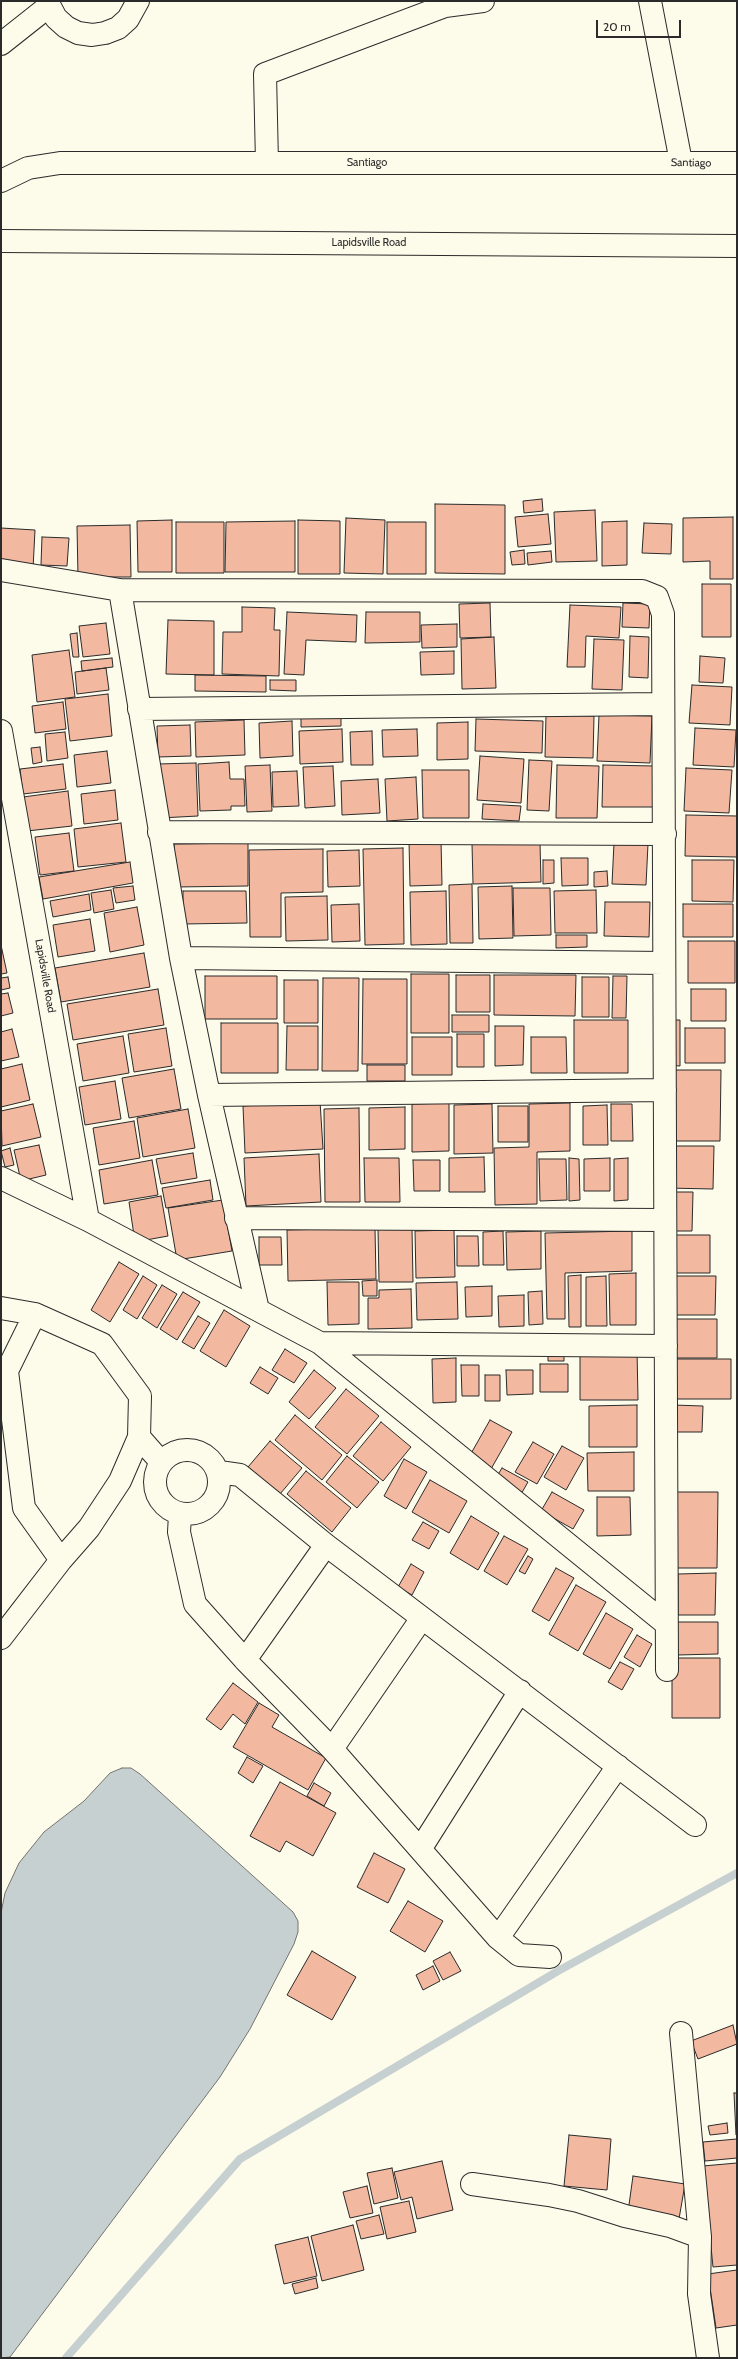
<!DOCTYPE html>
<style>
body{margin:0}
#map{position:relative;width:738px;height:2359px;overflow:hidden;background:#fdfbea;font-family:Cabin,sans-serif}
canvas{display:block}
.frame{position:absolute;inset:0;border:2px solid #2b2b2b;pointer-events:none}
.scale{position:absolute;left:596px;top:20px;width:85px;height:18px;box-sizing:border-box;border:2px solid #2b2b2b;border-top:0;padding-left:5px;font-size:12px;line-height:14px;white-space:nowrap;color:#2b2b2b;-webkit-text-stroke:3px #fdfbea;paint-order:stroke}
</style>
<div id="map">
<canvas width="738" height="2359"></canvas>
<div class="frame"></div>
<div class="scale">20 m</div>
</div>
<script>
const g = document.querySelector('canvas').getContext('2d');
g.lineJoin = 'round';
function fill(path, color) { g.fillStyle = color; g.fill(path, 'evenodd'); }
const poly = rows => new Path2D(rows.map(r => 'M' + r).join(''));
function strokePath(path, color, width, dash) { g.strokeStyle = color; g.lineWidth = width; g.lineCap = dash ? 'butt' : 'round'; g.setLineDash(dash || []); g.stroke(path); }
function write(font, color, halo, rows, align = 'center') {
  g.font = font + ' Cabin,sans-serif'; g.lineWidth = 3; g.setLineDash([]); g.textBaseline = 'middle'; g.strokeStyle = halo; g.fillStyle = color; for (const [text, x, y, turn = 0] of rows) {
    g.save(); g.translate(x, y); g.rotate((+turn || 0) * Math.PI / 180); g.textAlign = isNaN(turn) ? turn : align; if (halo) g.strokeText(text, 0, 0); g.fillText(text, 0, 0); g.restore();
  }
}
const water = poly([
 [122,1768,131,1768,140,1774,293,1912,298,1921,298,1932,294,1944,250,2029,220,2077,10,2357,1,2358,1,1913,5,1893,19,1863,44,1832,84,1801,110,1773,122,1768]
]);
fill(water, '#c7d0d0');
strokePath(water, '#74746e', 1);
strokePath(poly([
 [66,2358,240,2159,558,1971,737,1873]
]), '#c7d0d0', 8);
const building = poly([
 [542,499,543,511,524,513,523,501,542,499],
 [435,504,505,505,505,574,435,573,435,504],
 [595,510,597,561,556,562,554,512,595,510],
 [548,514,551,544,518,547,515,517,548,514],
 [733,517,733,579,710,579,710,561,683,562,683,518,733,517],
 [346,518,385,520,383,574,344,573,346,518],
 [172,520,172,572,138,572,137,521,172,520],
 [298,520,340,521,340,574,298,574,298,520],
 [295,521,295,572,225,572,226,522,295,521],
 [627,521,627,565,602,566,602,522,627,521],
 [176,522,224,522,224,573,176,573,176,522],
 [387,522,426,522,426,574,387,574,387,522],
 [644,523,672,524,671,554,642,553,644,523],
 [130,525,131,577,78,577,77,526,130,525],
 [1,528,35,530,33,569,1,567,1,528],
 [42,537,69,538,67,566,41,565,42,537],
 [524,550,525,564,512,565,510,552,524,550],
 [551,551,552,562,528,565,527,553,551,551],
 [702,584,731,584,731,637,702,637,702,584],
 [490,603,491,637,460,638,459,604,490,603],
 [623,603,650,604,649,628,622,627,623,603],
 [570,605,621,607,619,638,586,636,585,667,567,667,570,605],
 [242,607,275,608,274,630,280,630,279,676,222,674,223,632,242,632,242,607],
 [287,612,357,615,356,642,306,640,304,675,284,674,287,612],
 [366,612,420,612,420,642,365,643,366,612],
 [168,620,214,621,214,675,166,674,168,620],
 [106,623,110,654,83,657,79,626,106,623],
 [457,624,457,647,422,648,421,625,457,624],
 [77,633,79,657,73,657,70,634,77,633],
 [630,636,649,637,648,678,629,677,630,636],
 [494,637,496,688,462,689,461,639,494,637],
 [594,639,624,640,622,690,592,689,594,639],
 [69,650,75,697,37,702,32,655,69,650],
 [454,651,454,674,421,675,420,652,454,651],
 [700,656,725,658,723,683,699,682,700,656],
 [112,658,113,667,82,671,81,661,112,658],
 [106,668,109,690,77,694,75,672,106,668],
 [195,675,266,676,266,692,195,691,195,675],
 [270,680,296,680,296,691,270,690,270,680],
 [692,685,732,687,730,725,689,723,692,685],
 [108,694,112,736,70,741,65,699,108,694],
 [63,702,66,729,35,733,32,706,63,702],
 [546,715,594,716,593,758,545,757,546,715],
 [599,715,652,716,650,763,597,761,599,715],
 [341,717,341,726,301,727,301,718,341,717],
 [476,719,543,721,542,753,475,751,476,719],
 [244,720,245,755,196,757,195,722,244,720],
 [292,721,293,756,260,758,259,723,292,721],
 [468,722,468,759,437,760,437,723,468,722],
 [190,725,191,756,158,757,157,726,190,725],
 [695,728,736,730,734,767,693,765,695,728],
 [342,729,343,762,300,764,299,731,342,729],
 [417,729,418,756,383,757,382,730,417,729],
 [372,731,373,765,351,765,350,732,372,731],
 [65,732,68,758,47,761,45,734,65,732],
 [40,747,42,762,33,764,31,748,40,747],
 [107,751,111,783,77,787,74,755,107,751],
 [480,756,524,759,521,803,477,800,480,756],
 [529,760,552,761,549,811,527,810,529,760],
 [229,762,230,779,244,779,245,806,231,806,231,810,200,811,198,764,229,762],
 [196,763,198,816,160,818,157,764,196,763],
 [63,764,66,789,23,794,20,769,63,764],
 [270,765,272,811,247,812,245,766,270,765],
 [557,765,599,766,597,818,556,818,557,765],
 [603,765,654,766,653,807,602,807,603,765],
 [333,766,335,806,305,808,303,767,333,766],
 [686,768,732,770,729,813,684,811,686,768],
 [422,770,469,770,469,818,423,818,422,770],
 [297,771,299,806,273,807,272,772,297,771],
 [416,777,418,819,387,821,385,779,416,777],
 [378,779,380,813,342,815,341,781,378,779],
 [115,790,118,820,84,824,81,794,115,790],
 [68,791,72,826,27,831,23,797,68,791],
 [483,804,521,806,519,821,482,819,483,804],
 [686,815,737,816,737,857,685,856,686,815],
 [121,823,126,862,78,867,74,829,121,823],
 [69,833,74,871,40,875,35,837,69,833],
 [441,840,442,885,410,886,409,841,441,840],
 [248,843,248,886,175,887,174,844,248,843],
 [540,843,541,882,473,884,472,844,540,843],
 [614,843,648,844,646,885,612,884,614,843],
 [403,848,404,944,365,945,363,849,403,848],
 [323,849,323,892,281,893,281,937,250,937,249,850,323,849],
 [359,850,360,886,328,887,327,851,359,850],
 [561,858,588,858,588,885,562,886,561,858],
 [543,860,554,860,554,883,543,884,543,860],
 [692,860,734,860,733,902,692,901,692,860],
 [130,862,133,883,43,899,39,877,130,862],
 [607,871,608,886,594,887,594,872,607,871],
 [472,884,473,943,450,943,449,885,472,884],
 [133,886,135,900,116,903,113,888,133,886],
 [512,886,513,938,479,939,478,887,512,886],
 [513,888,550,888,551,935,514,936,513,888],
 [111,890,114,909,94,913,91,893,111,890],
 [596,890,597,933,555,933,554,891,596,890],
 [183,891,246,891,247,923,183,924,183,891],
 [446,891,447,944,411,945,410,892,446,891],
 [89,894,91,910,53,917,50,901,89,894],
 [327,896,328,940,286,941,285,897,327,896],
 [605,902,650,902,649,937,604,936,605,902],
 [359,904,360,941,332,942,331,905,359,904],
 [683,904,733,904,733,937,683,937,683,904],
 [137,907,144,945,110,952,104,913,137,907],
 [90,919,95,951,58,957,53,925,90,919],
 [556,935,587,935,587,947,556,948,556,935],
 [688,941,735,941,735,983,688,983,688,941],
 [1,945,7,973,1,974,1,945],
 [144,953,150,987,61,1002,55,968,144,953],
 [411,974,449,974,449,1033,411,1033,411,974],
 [456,975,490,975,490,1012,456,1012,456,975],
 [494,975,576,975,575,1016,494,1015,494,975],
 [205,976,277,976,277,1019,205,1019,205,976],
 [613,976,627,976,626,1018,612,1018,613,976],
 [8,977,10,988,1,990,1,978,8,977],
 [582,977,609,977,609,1017,582,1017,582,977],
 [323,978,359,978,358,1071,322,1071,323,978],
 [363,979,407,979,407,1064,362,1064,363,979],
 [284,980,318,980,318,1023,284,1023,284,980],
 [158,989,164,1025,73,1040,67,1004,158,989],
 [691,989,726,989,726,1021,691,1021,691,989],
 [8,993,13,1013,1,1016,1,994,8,993],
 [452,1015,489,1015,489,1032,452,1032,452,1015],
 [574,1020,628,1020,628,1073,574,1073,574,1020],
 [666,1020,680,1020,680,1066,666,1065,666,1020],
 [221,1023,278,1023,278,1073,221,1073,221,1023],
 [287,1026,318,1026,318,1070,286,1070,287,1026],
 [495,1026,524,1026,523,1065,495,1066,495,1026],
 [166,1028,172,1066,134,1072,128,1034,166,1028],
 [685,1028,725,1028,725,1063,685,1063,685,1028],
 [12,1029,19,1057,1,1061,1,1032,12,1029],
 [457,1034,484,1034,484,1067,457,1067,457,1034],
 [123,1036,129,1073,83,1081,77,1044,123,1036],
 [412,1037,452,1037,452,1075,412,1075,412,1037],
 [531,1037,566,1037,567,1073,531,1073,531,1037],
 [22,1064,30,1100,1,1107,1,1069,22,1064],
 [367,1065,405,1065,405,1081,367,1081,367,1065],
 [174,1069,181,1109,129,1118,122,1078,174,1069],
 [669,1070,721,1070,720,1141,669,1141,669,1070],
 [115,1081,121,1119,85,1125,79,1087,115,1081],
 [320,1101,323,1149,245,1153,243,1106,320,1101],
 [449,1103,449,1151,412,1152,412,1104,449,1103],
 [570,1103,570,1151,537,1152,537,1204,495,1205,494,1148,529,1147,529,1104,570,1103],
 [33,1104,41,1137,2,1146,1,1111,33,1104],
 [492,1104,493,1153,454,1154,454,1105,492,1104],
 [611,1104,632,1104,633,1141,611,1141,611,1104],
 [607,1105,608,1145,583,1145,583,1106,607,1105],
 [498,1106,528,1106,528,1142,498,1142,498,1106],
 [405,1107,405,1149,369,1150,369,1108,405,1107],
 [359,1108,360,1202,325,1202,324,1109,359,1108],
 [188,1109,195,1148,143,1157,137,1118,188,1109],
 [134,1121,140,1158,99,1165,93,1128,134,1121],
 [39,1145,46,1175,21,1181,14,1150,39,1145],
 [666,1146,714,1146,713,1189,666,1188,666,1146],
 [10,1148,14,1165,5,1167,1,1151,10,1148],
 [193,1153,197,1178,161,1184,156,1159,193,1153],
 [319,1154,321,1202,246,1206,244,1158,319,1154],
 [484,1157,485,1192,449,1192,449,1158,484,1157],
 [364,1158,399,1158,400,1202,365,1202,364,1158],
 [569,1158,579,1159,580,1200,569,1201,569,1158],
 [610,1158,610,1191,584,1191,584,1159,610,1158],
 [628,1158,628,1200,614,1201,614,1159,628,1158],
 [539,1159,566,1159,567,1200,540,1201,539,1159],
 [152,1160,158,1195,104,1204,99,1170,152,1160],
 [413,1160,440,1160,440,1191,414,1191,413,1160],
 [210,1180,213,1200,166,1208,162,1188,210,1180],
 [666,1192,693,1192,692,1231,665,1231,666,1192],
 [161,1196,168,1236,135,1242,129,1202,161,1196],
 [223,1200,232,1251,177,1260,168,1208,223,1200],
 [375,1228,376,1279,288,1281,287,1230,375,1228],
 [412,1228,413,1282,379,1282,378,1229,412,1228],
 [454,1230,455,1277,416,1278,415,1231,454,1230],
 [503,1231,504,1265,483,1265,483,1232,503,1231],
 [541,1231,541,1269,507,1270,506,1232,541,1231],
 [632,1231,632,1271,565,1273,565,1319,547,1319,545,1233,632,1231],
 [665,1235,710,1235,710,1273,665,1273,665,1235],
 [457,1236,478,1236,479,1266,457,1266,457,1236],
 [259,1237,281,1237,282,1265,259,1265,259,1237],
 [119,1262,139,1274,110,1322,91,1310,119,1262],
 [636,1273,636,1325,610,1325,609,1274,636,1273],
 [581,1275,581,1327,569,1327,568,1276,581,1275],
 [143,1276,157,1285,137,1319,123,1310,143,1276],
 [606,1276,607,1326,586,1326,586,1277,606,1276],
 [668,1276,716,1276,715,1315,668,1315,668,1276],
 [377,1280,377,1296,363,1296,362,1281,377,1280],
 [327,1282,359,1282,359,1324,328,1325,327,1282],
 [457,1282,458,1319,417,1320,416,1283,457,1282],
 [162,1285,177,1294,157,1328,142,1318,162,1285],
 [492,1286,492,1316,466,1317,465,1287,492,1286],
 [411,1289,412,1328,368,1329,368,1298,379,1298,379,1290,411,1289],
 [542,1291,543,1324,529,1325,528,1292,542,1291],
 [183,1292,200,1302,177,1340,160,1329,183,1292],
 [524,1295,524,1326,499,1327,498,1296,524,1295],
 [224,1310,250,1326,226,1367,200,1351,224,1310],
 [198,1316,210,1323,194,1349,182,1342,198,1316],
 [669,1319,717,1319,717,1358,669,1358,669,1319],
 [285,1349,307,1363,294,1383,272,1370,285,1349],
 [580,1349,637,1349,638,1400,580,1400,580,1349],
 [564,1350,564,1361,548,1361,548,1351,564,1350],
 [456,1358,456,1402,433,1403,432,1359,456,1358],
 [676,1359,731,1359,731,1399,676,1399,676,1359],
 [540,1364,568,1364,568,1392,540,1392,540,1364],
 [461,1365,479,1365,479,1396,462,1396,461,1365],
 [260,1367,278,1378,268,1394,250,1383,260,1367],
 [314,1370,336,1388,309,1419,289,1402,314,1370],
 [506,1370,533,1370,533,1394,507,1395,506,1370],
 [485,1375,500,1375,500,1401,485,1401,485,1375],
 [346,1389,379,1416,347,1454,315,1427,346,1389],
 [637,1405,637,1447,589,1447,589,1406,637,1405],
 [673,1405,703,1406,702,1432,673,1432,673,1405],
 [295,1415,342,1455,322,1480,275,1440,295,1415],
 [490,1420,512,1432,491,1469,469,1457,490,1420],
 [381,1422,411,1447,383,1481,353,1456,381,1422],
 [270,1441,302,1468,280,1494,248,1467,270,1441],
 [533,1442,554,1454,537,1484,515,1472,533,1442],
 [562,1446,584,1458,566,1490,544,1477,562,1446],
 [634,1452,634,1491,588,1491,587,1453,634,1452],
 [347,1456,379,1482,357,1508,326,1482,347,1456],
 [404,1459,427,1472,406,1509,384,1496,404,1459],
 [502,1468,528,1482,520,1496,494,1481,502,1468],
 [306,1471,351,1508,332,1532,287,1494,306,1471],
 [430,1480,467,1501,449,1533,412,1512,430,1480],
 [552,1492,584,1510,573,1529,541,1511,552,1492],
 [677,1492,718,1492,717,1568,677,1568,677,1492],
 [597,1497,630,1497,631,1535,597,1536,597,1497],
 [471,1516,499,1533,478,1570,450,1553,471,1516],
 [423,1522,439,1531,429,1549,412,1540,423,1522],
 [504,1536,528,1549,507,1585,484,1571,504,1536],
 [528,1556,533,1559,525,1574,519,1571,528,1556],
 [411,1564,424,1572,412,1595,398,1587,411,1564],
 [556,1568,574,1578,549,1621,532,1611,556,1568],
 [716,1573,715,1615,678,1615,678,1574,716,1573],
 [576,1585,606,1602,578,1651,549,1634,576,1585],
 [606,1613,633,1629,610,1669,583,1654,606,1613],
 [677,1622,718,1622,718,1654,677,1655,677,1622],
 [637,1635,652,1644,640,1667,624,1657,637,1635],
 [672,1658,720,1658,720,1718,672,1718,672,1658],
 [620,1662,634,1669,622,1690,608,1682,620,1662],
 [233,1683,258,1702,245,1724,233,1714,221,1730,206,1719,233,1683],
 [259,1703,279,1715,272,1727,326,1758,308,1790,233,1747,259,1703],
 [247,1757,263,1766,253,1783,238,1773,247,1757],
 [280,1782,336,1813,313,1856,286,1841,280,1852,250,1836,280,1782],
 [314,1783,331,1793,324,1806,307,1796,314,1783],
 [374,1853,405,1869,388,1903,357,1887,374,1853],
 [408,1901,443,1921,425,1952,390,1931,408,1901],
 [312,1951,356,1977,332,2020,287,1995,312,1951],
 [450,1952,461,1971,443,1980,433,1961,450,1952],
 [433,1966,440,1981,423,1990,416,1975,433,1966],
 [733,2025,737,2044,698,2059,691,2041,733,2025],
 [734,2093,737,2093,737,2135,736,2135,734,2093],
 [727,2123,728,2133,710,2135,708,2126,727,2123],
 [569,2135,611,2139,607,2190,564,2186,569,2135],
 [737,2139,737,2158,705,2161,703,2142,737,2139],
 [442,2161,453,2210,417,2219,412,2197,401,2200,394,2172,442,2161],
 [737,2163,737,2265,713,2267,703,2166,737,2163],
 [392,2168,398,2198,374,2204,367,2173,392,2168],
 [633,2176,685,2184,679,2219,628,2212,633,2176],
 [367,2186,373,2213,350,2218,343,2192,367,2186],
 [409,2201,416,2232,387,2239,380,2207,409,2201],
 [379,2215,384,2234,361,2239,356,2221,379,2215],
 [353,2225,364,2270,322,2281,311,2236,353,2225],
 [308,2237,317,2276,284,2284,275,2245,308,2237],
 [737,2270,737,2325,716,2328,708,2274,737,2270],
 [316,2278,318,2288,295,2294,292,2284,316,2278]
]);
fill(building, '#f2b8a0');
strokePath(building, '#2b2b2b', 1);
const street = poly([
 [47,1,56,18,66,27,78,33,92,35,105,33,118,28,128,19,138,1],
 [650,1,681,162],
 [1,44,49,6],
 [267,163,265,74,445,6,483,1],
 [1,181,28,168,60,163,737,163],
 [1,241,737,246],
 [1,570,120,590,642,591,657,597,663,614,667,1670],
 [120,590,181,958,209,1095,258,1310],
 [139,709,663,704],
 [1,731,88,1220],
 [159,832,665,834],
 [181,958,664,963],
 [209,1095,665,1090],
 [1,1178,88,1220,320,1343,665,1623],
 [236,1218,664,1220],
 [1,1308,35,1314,102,1344,140,1396,139,1437,161,1462],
 [35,1314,7,1371,24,1508,61,1560],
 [320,1343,666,1346],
 '155 1482a32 32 0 1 1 64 0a32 32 0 1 1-64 0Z',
 [219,1472,240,1475,326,1545,695,1825],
 [180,1515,179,1532,195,1604,245,1660,332,1749,498,1938,519,1955,550,1957],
 [1,1638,61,1560,89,1528,120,1481,139,1437],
 [245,1660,326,1545],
 [332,1749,422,1618],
 [421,1848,520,1691],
 [498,1938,618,1766],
 [681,2033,700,2237,699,2294,708,2358],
 [472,2184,549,2195,578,2201,625,2216,670,2226,700,2237]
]);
strokePath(street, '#2b2b2b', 24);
strokePath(street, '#fdfbea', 22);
write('11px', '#2b2b2b', '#fdfbea', [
 ["Santiago",367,163],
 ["Santiago",691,163,1],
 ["Lapidsville Road",369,243],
 ["Lapidsville Road",45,976,80]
]);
</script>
